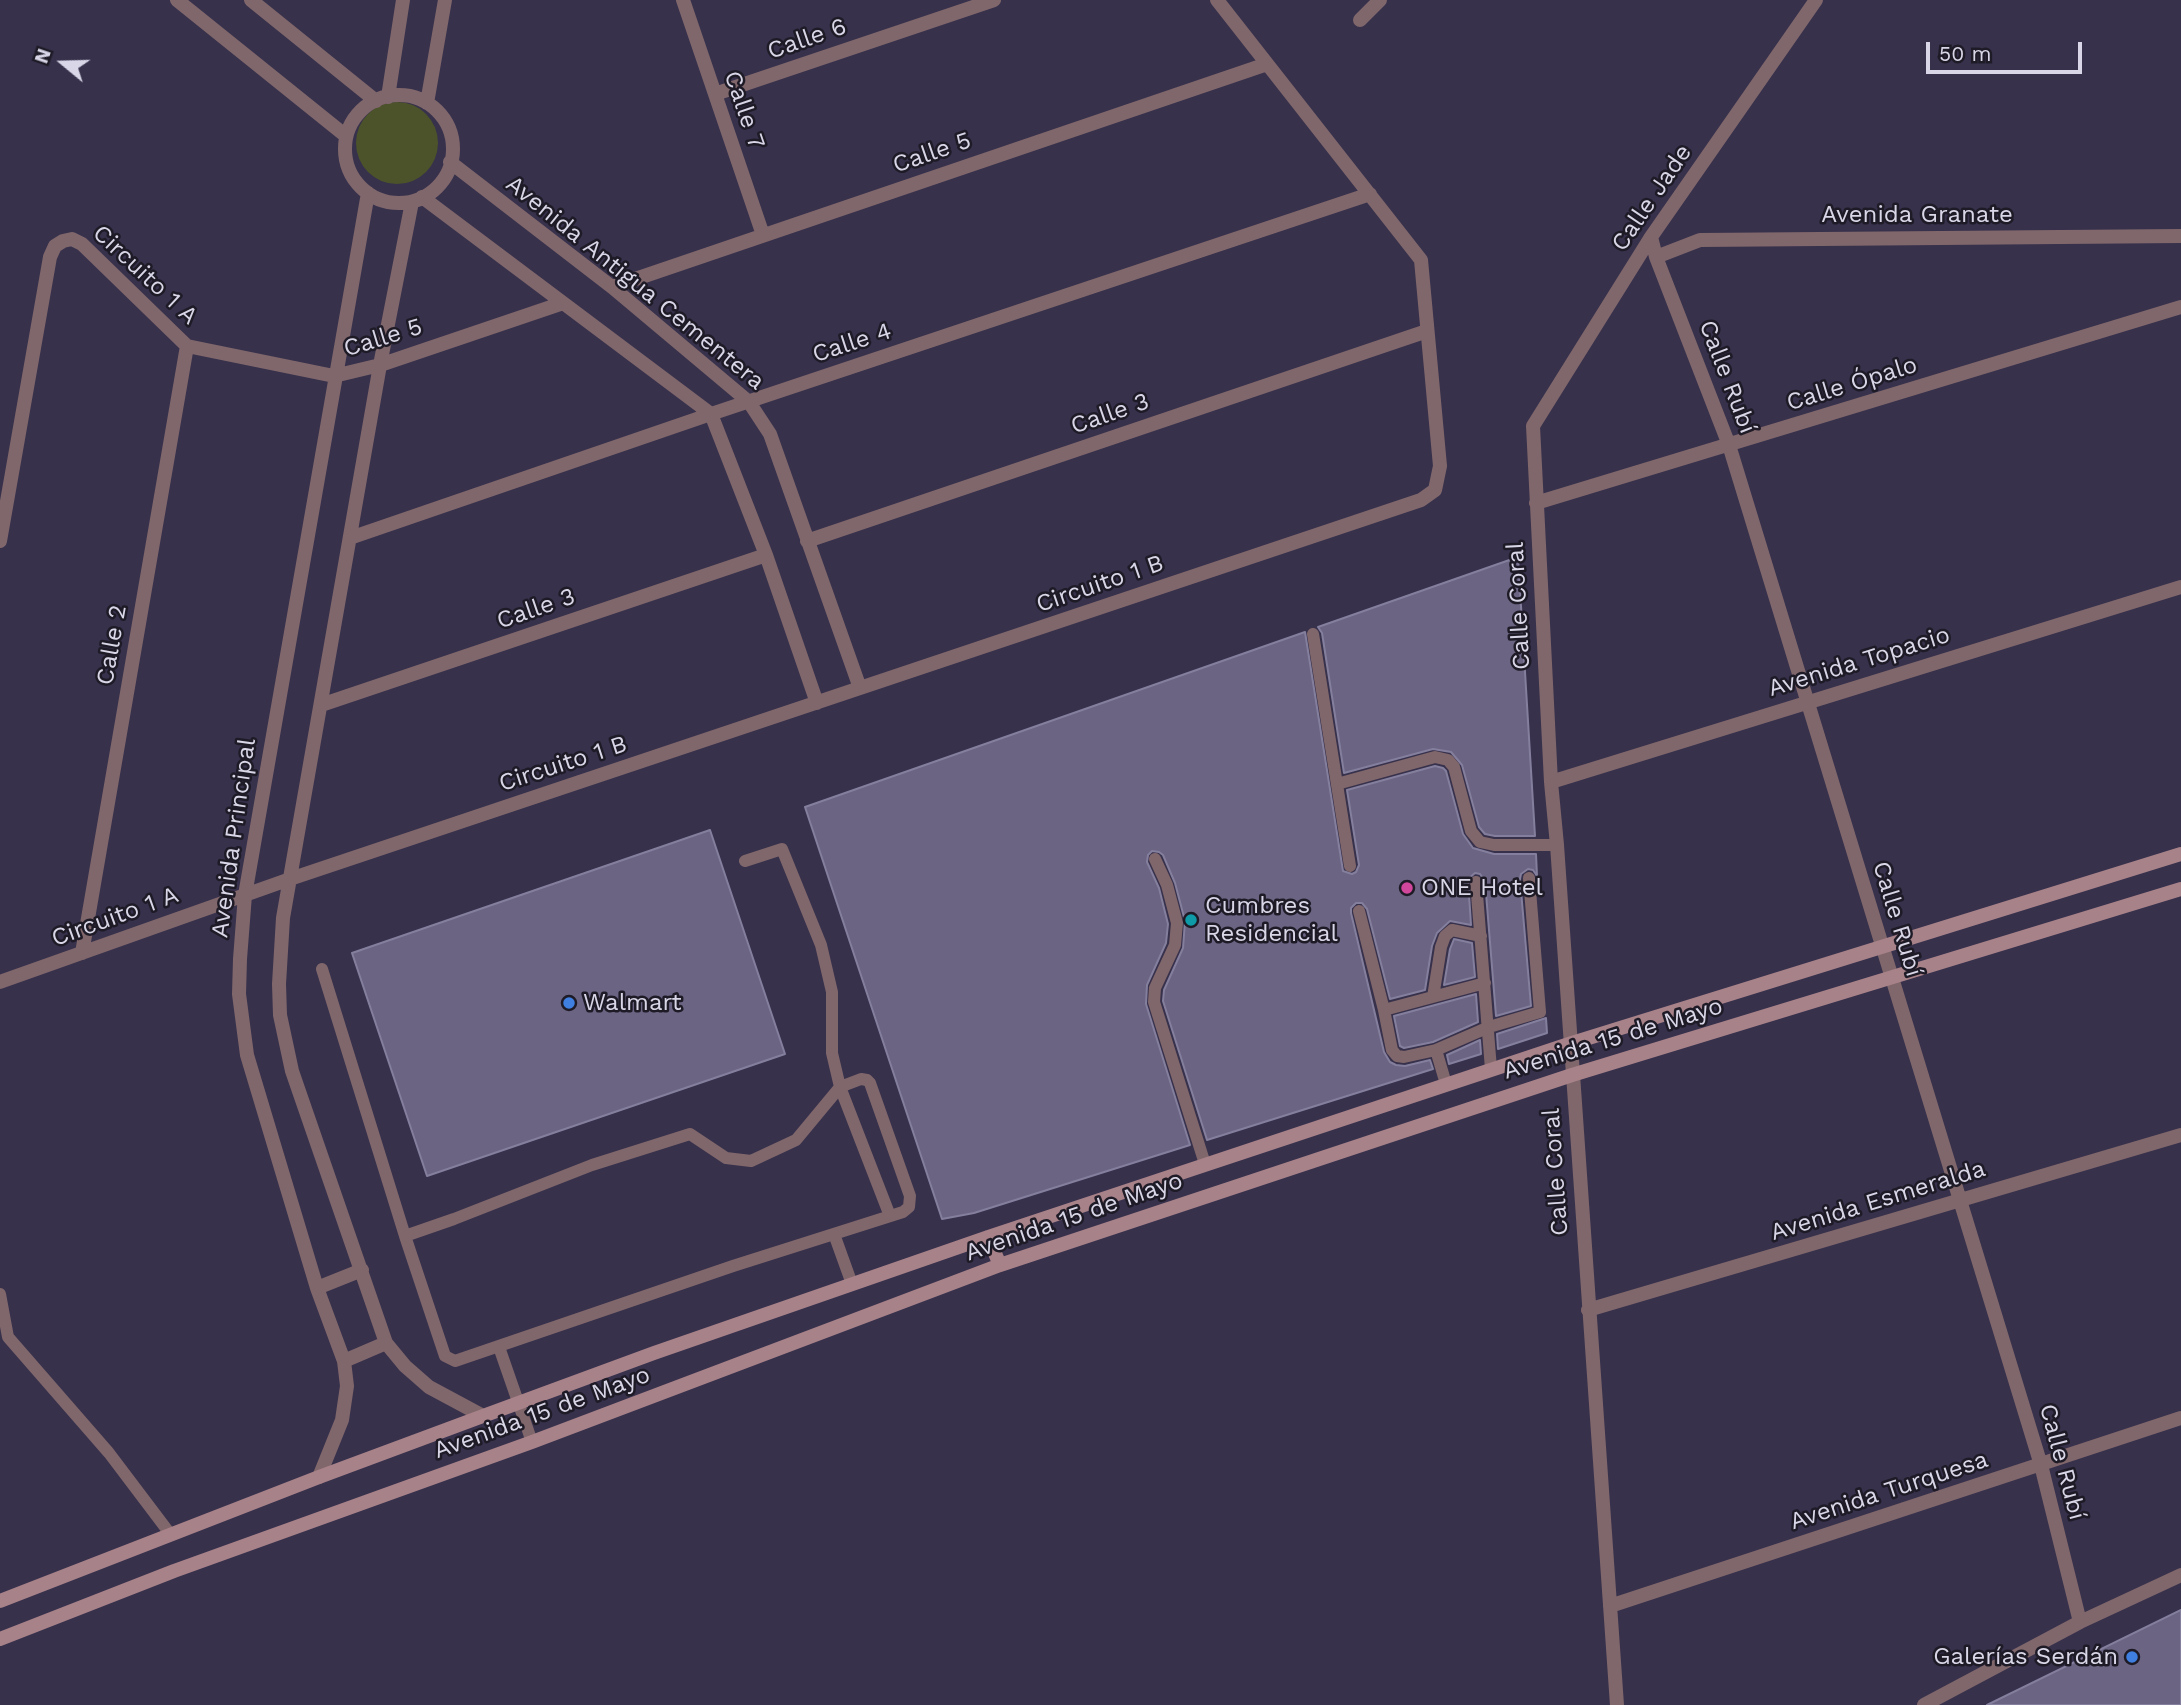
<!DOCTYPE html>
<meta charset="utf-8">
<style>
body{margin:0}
#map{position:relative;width:2181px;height:1705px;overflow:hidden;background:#37314c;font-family:"Work Sans",sans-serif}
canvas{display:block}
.north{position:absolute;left:28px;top:28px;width:70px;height:70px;-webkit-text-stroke:5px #1e1b27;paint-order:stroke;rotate:289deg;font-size:19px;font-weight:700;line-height:28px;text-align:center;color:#d9d6e7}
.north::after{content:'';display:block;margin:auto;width:24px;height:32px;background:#d9d6e7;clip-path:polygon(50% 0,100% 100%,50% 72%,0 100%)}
.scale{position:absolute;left:1926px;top:42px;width:156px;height:32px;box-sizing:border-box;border:4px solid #d9d6e7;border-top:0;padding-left:9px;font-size:21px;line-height:24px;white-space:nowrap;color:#d9d6e7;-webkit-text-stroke:5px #1e1b27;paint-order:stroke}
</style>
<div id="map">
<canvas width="2181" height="1705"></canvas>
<div class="north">N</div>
<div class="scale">50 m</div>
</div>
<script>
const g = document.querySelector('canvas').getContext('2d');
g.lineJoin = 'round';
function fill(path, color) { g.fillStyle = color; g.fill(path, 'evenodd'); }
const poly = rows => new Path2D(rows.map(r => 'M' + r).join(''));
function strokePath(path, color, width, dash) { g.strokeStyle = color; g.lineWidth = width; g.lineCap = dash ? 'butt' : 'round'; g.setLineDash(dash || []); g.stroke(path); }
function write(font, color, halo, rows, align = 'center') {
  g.font = font + ' "Work Sans",sans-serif'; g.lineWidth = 5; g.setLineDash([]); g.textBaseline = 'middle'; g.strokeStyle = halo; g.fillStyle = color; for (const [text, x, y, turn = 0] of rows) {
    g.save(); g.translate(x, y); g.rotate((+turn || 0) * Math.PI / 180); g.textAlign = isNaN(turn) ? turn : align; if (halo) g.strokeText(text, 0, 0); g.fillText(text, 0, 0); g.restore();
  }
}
fill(poly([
 '356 143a41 41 0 1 1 82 0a41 41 0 1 1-82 0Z'
]), '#4c532a');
const building = poly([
 [1518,557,1535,836,1495,836,1485,834,1479,827,1462,765,1451,752,1433,749,1344,773,1322,633,1318,627,1518,557],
 [1305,632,1343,871,1352,874,1356,872,1359,865,1347,790,1435,766,1443,768,1446,771,1463,834,1473,848,1494,854,1536,854,1537,876,1533,870,1528,869,1521,874,1520,879,1531,1006,1496,1016,1485,881,1480,874,1475,873,1468,879,1471,925,1450,921,1437,933,1432,946,1425,990,1390,999,1367,909,1362,903,1356,903,1351,908,1351,913,1384,1052,1390,1062,1396,1065,1405,1066,1430,1060,1433,1069,1207,1140,1163,1001,1164,990,1183,948,1185,921,1175,883,1163,855,1159,852,1152,851,1148,855,1147,862,1159,888,1168,924,1166,943,1147,985,1146,1004,1190,1145,974,1213,942,1219,805,807,1305,632],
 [710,830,785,1054,427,1176,352,953,710,830],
 [1454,939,1472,943,1475,977,1444,985,1450,949,1454,939],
 [1476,994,1478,1022,1433,1042,1404,1048,1400,1046,1394,1016,1476,994],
 [1546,1018,1547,1033,1498,1049,1497,1034,1546,1018],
 [1480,1040,1481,1054,1449,1064,1447,1055,1480,1040],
 [2181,1610,2181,1705,1987,1705,2181,1610]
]);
fill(building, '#6b6583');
strokePath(building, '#857f9e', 2);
strokePath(poly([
 [1313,634,1350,866],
 [1337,784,1435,757,1448,760,1454,767,1471,831,1480,842,1494,845,1557,845],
 [1155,859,1167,885,1177,923,1175,945,1155,988,1154,1002,1205,1164],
 [745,861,782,849,821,945,832,992,832,1053,840,1087,796,1140,751,1161,726,1158,690,1134,592,1165,454,1219,405,1236,445,1356,455,1361,733,1266,903,1212,909,1207,910,1196,870,1083,867,1080,861,1079,840,1087,890,1216],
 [1476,882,1491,1069],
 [1359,911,1384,1010],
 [322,969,405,1236],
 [1485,983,1384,1010,1392,1050,1397,1056,1404,1057,1436,1050,1489,1027,1540,1012,1529,878],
 [1433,997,1441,947,1445,936,1452,930,1481,936],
 [1436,1050,1446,1084],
 [834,1234,852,1284],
 [0,1294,8,1337,109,1453,171,1535],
 [499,1347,532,1442]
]), '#80676b', 12);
strokePath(poly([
 [177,0,346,136],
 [251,0,376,101],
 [683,0,763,235],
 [1360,20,1380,0],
 [715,94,994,0],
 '345 149a54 54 0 1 1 108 0a54 54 0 1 1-108 0Z',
 [388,97,403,0],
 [427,103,445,0],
 [450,162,612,287,749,402,770,434,860,688],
 [422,197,711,414,766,555,817,703],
 [412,202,380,365,283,918,279,984,280,1015,292,1071,386,1343,405,1366,429,1387,483,1416],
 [1651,237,1656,257,1729,445,2041,1465,2080,1622],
 [1656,257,1700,240,2181,236],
 [612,287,1267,64],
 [1536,503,2181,307],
 [350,538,711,414,1370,194],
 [0,541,50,257,55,246,63,241,72,239,82,244,187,346,334,376,380,365,563,303],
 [807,541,1427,331],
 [321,705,766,555],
 [1551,782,2181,587],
 [82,953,187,346],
 [0,982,290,879,1421,500,1435,490,1440,466,1421,260,1217,0],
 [317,1288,362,1270],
 [1588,1310,2181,1135],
 [344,1361,386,1343],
 [319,1477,342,1420,347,1386,344,1361,317,1288,247,1055,239,994,240,959,245,895,368,193],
 [1610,1606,2181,1418],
 [1617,1705,1557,845,1551,782,1533,426,1651,237,1816,0],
 [1924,1705,2080,1622,2181,1575]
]), '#80676b', 14);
strokePath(poly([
 [988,1237,1000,1265],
 [0,1601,319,1477,483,1416,654,1353,988,1237,1569,1044,2181,854],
 [0,1639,174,1571,532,1442,1000,1265,1572,1075,2181,889]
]), '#a88289', 14);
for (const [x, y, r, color] of [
 [1407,888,7,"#d1479c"],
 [1191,920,7,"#0f9aa8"],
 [569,1003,7,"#3f7fe0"],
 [2132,1657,7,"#3f7fe0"]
]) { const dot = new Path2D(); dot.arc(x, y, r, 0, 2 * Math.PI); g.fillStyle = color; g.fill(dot); strokePath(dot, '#1e1b27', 2.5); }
write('24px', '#d9d6e7', '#1e1b27', [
 ["Calle 6",807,39,-19],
 ["Calle 7",744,110,71],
 ["Calle 5",932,153,-19],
 ["Calle Jade",1652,198,-56],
 ["Avenida Granate",1917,215],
 ["Circuito 1 A",145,275,43],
 ["Avenida Antigua Cementera",635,283,39],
 ["Calle 5",383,338,-17],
 ["Calle 4",852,343,-18],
 ["Calle Rubí",1727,377,69],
 ["Calle Ópalo",1852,384,-17],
 ["Calle 3",1110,414,-19],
 ["Circuito 1 B",1100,584,-19],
 ["Calle Coral",1519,606,-93],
 ["Calle 3",536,609,-19],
 ["Calle 2",112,645,-80],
 ["Avenida Topacio",1859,662,-17],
 ["Circuito 1 B",563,764,-18],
 ["Avenida Principal",234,838,-82],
 ["Circuito 1 A",115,917,-20],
 ["Calle Rubí",1897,919,73],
 ["Avenida 15 de Mayo",1613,1039,-17],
 ["Calle Coral",1556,1172,-94],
 ["Avenida Esmeralda",1878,1201,-17],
 ["Avenida 15 de Mayo",1074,1217,-19],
 ["Avenida 15 de Mayo",542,1413,-20],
 ["Calle Rubí",2062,1462,75],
 ["Avenida Turquesa",1889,1491,-18]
]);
write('24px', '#d9d6e7', '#1e1b27', [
 ["ONE Hotel",1421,888],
 ["Cumbres",1205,906],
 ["Residencial",1205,934],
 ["Walmart",583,1003],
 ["Galerías Serdán",2118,1657,"right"]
], 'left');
</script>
